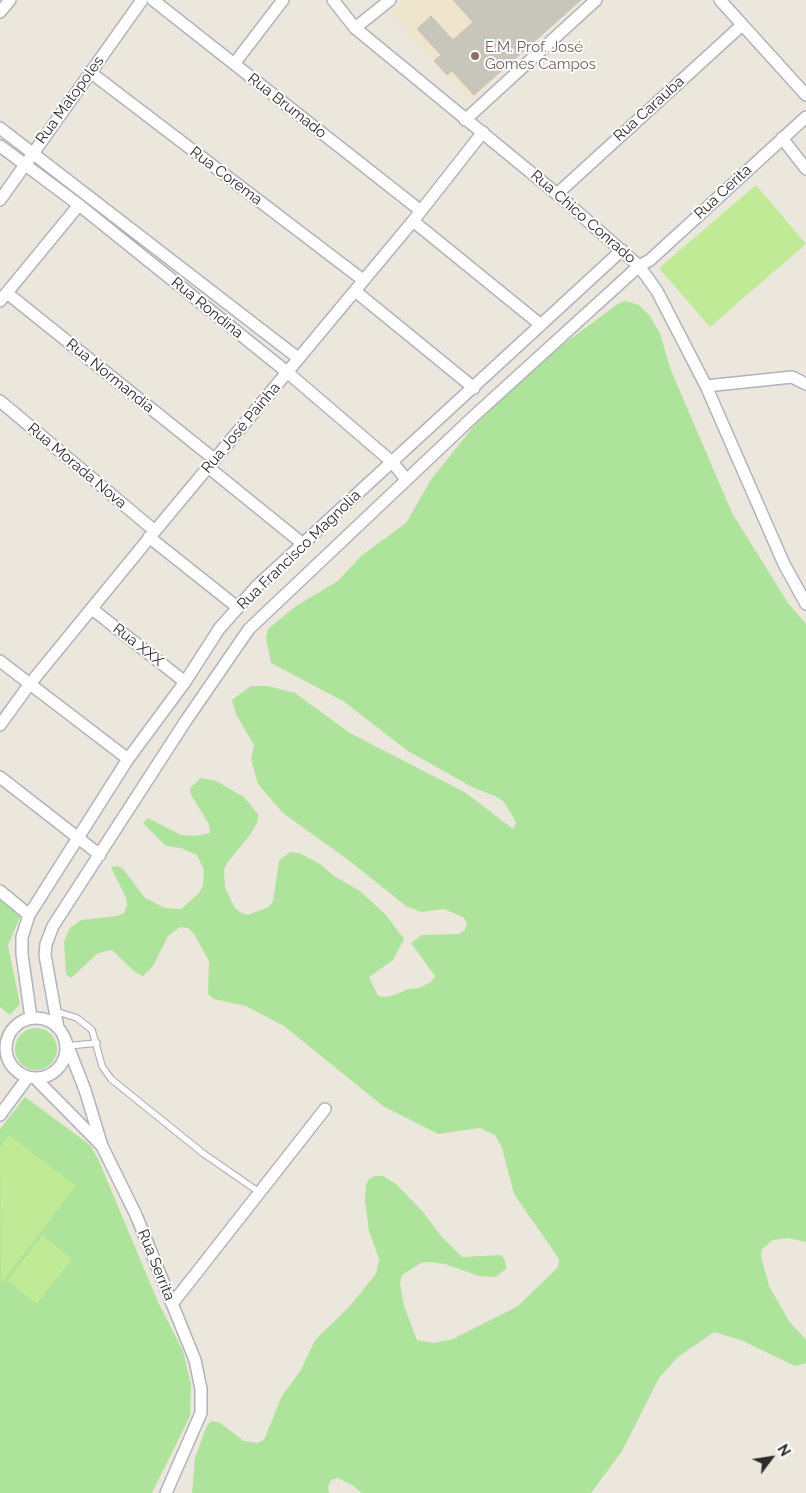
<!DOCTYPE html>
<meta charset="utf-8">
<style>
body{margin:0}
#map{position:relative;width:806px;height:1493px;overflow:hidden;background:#ece7dd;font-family:Raleway,sans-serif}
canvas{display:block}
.north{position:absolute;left:746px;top:1433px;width:50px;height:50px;-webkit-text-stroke:4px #fff;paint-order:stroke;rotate:59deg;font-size:14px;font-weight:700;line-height:20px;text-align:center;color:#2b2b2b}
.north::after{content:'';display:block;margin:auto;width:18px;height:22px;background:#2b2b2b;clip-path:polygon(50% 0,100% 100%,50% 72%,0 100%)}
</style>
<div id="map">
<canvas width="806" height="1493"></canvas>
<div class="north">N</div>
</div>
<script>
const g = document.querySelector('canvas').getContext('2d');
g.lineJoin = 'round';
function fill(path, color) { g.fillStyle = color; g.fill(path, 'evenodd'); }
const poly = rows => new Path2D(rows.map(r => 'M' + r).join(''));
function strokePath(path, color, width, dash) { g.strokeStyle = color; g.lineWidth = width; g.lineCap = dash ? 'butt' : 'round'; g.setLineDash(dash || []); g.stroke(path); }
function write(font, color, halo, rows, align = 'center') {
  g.font = font + ' Raleway,sans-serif'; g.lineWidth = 4; g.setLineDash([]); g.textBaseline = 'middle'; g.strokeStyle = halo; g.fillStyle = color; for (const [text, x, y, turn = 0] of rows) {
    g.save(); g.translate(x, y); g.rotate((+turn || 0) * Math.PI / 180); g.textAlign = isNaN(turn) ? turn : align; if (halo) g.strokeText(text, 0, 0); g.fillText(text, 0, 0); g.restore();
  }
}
fill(poly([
 [407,0,582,0,470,100,390,13]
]), '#eee5cc');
fill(poly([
 [626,301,639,305,649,315,660,333,670,368,732,513,788,603,806,624,806,1242,788,1238,773,1240,762,1249,761,1257,769,1286,789,1321,806,1340,806,1363,795,1366,741,1340,714,1332,678,1357,659,1378,622,1451,591,1493,362,1493,352,1485,338,1478,331,1480,328,1487,329,1493,192,1493,195,1458,207,1425,212,1421,220,1423,244,1441,257,1443,264,1440,282,1396,301,1370,315,1340,349,1307,376,1274,379,1259,369,1231,365,1200,366,1185,369,1179,375,1176,383,1176,396,1184,423,1212,441,1236,462,1257,501,1255,505,1260,506,1269,495,1277,479,1276,445,1264,429,1262,421,1263,402,1275,400,1283,404,1306,417,1340,433,1343,453,1339,518,1306,558,1267,559,1259,514,1194,502,1148,495,1135,480,1128,438,1134,383,1106,284,1026,246,1006,214,999,208,994,209,961,194,934,188,928,180,927,168,936,153,966,143,976,135,972,112,950,98,953,71,978,66,974,64,941,70,928,81,920,117,916,124,913,127,905,126,898,111,867,119,866,124,870,145,898,165,908,181,909,199,893,203,886,204,870,197,855,181,848,166,846,143,823,148,818,181,835,196,836,210,833,209,824,191,795,190,788,201,778,216,781,244,797,258,814,258,821,250,835,227,863,224,870,225,888,235,908,241,913,248,915,269,907,273,901,279,861,290,852,299,853,320,864,334,876,360,891,386,915,404,939,393,960,369,977,378,996,386,997,395,995,408,989,419,988,431,982,435,976,411,943,422,935,459,934,465,930,467,923,463,917,444,909,421,912,406,906,351,862,283,813,258,784,251,759,254,745,236,714,232,700,251,686,268,686,295,693,350,733,466,793,513,829,516,823,512,815,503,801,495,796,472,787,408,751,343,701,271,663,266,638,268,629,296,606,338,581,361,556,406,523,432,478,487,410,519,379,565,343,619,303],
 [0,897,21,915,8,945,20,1004,10,1015,0,1007],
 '15 1049a21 21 0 1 1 42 0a21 21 0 1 1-42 0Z',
 [25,1097,90,1145,99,1161,158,1302,183,1351,191,1385,190,1416,152,1493,0,1493,0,1129]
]), '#ade39a');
fill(poly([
 [756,185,806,244,710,327,659,268],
 [9,1135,76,1186,1,1284,0,1147],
 [42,1235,72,1259,37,1304,7,1281]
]), '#c0ea95');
const building = poly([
 [453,0,581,0,474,95,452,71,447,75,434,61,441,55,417,29,431,16,453,40,473,22,453,0]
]);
fill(building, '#c8c5bb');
strokePath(building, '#c8c3b6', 1);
const service = poly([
 [55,1011,77,1018,92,1030,102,1066,111,1079,204,1154,259,1192],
 [67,1046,97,1043]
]);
const minor = poly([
 [153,0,421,211],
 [333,0,355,28,557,194,639,266,657,291,706,386,784,564,806,604],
 [720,0,806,95],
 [0,12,10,0],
 [355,28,390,0],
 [234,64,283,0],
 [90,72,363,280],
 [465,120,596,0],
 [0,128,298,358],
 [782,138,806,169],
 [0,146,79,205,287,372,392,462,406,479],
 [557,194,742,25],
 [0,200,142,0],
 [413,221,541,325],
 [355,291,474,388],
 [7,293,214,459],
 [0,301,79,205],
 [706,386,792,377,806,384],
 [0,401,155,531],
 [208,467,303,544],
 [149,537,237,607],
 [92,609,185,682],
 [0,661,128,759],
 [0,725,29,685,155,531,413,221,483,132],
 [0,777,100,855],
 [0,891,29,915],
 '6 1048a30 30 0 1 1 60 0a30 30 0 1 1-60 0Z',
 [31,1018,22,954,22,937,29,915,128,759,185,682,219,629,257,586,622,250],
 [58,1028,45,955,46,944,53,926,185,722,249,629,474,416,639,266,650,260,806,117],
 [65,1039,85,1090,102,1146,136,1215,195,1360,201,1389,201,1413,166,1493],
 [35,1078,101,1145],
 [0,1115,28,1077],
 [172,1304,325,1109]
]);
strokePath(service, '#b1b2be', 8);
strokePath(minor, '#b1b2be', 14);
strokePath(service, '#fff', 5.5);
strokePath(minor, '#fff', 11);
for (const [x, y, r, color] of [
 [475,56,5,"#8d6e63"]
]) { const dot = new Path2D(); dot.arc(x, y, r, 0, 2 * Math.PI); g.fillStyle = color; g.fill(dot); strokePath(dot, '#fff', 2); }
write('15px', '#785e54', '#fff', [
 ["E.M. Prof. José",485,47],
 ["Gomes Campos",485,64]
], 'left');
write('15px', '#2b2b2b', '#fff', [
 ["Rua Matopoles",70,100,-54],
 ["Rua Brumado",287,106,38],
 ["Rua Carauba",649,109,-42],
 ["Rua Corema",226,176,37],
 ["Rua Cerita",723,192,-43],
 ["Rua Chico Conrado",583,217,41],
 ["Rua Rondina",207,308,39],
 ["Rua Normandia",110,376,39],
 ["Rua José Painha",241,428,-50],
 ["Rua Morada Nova",77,466,40],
 ["Rua Francisco Magnolia",299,550,-44],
 ["Rua XXX",138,645,38],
 ["Rua Serrita",156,1265,68]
]);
</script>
